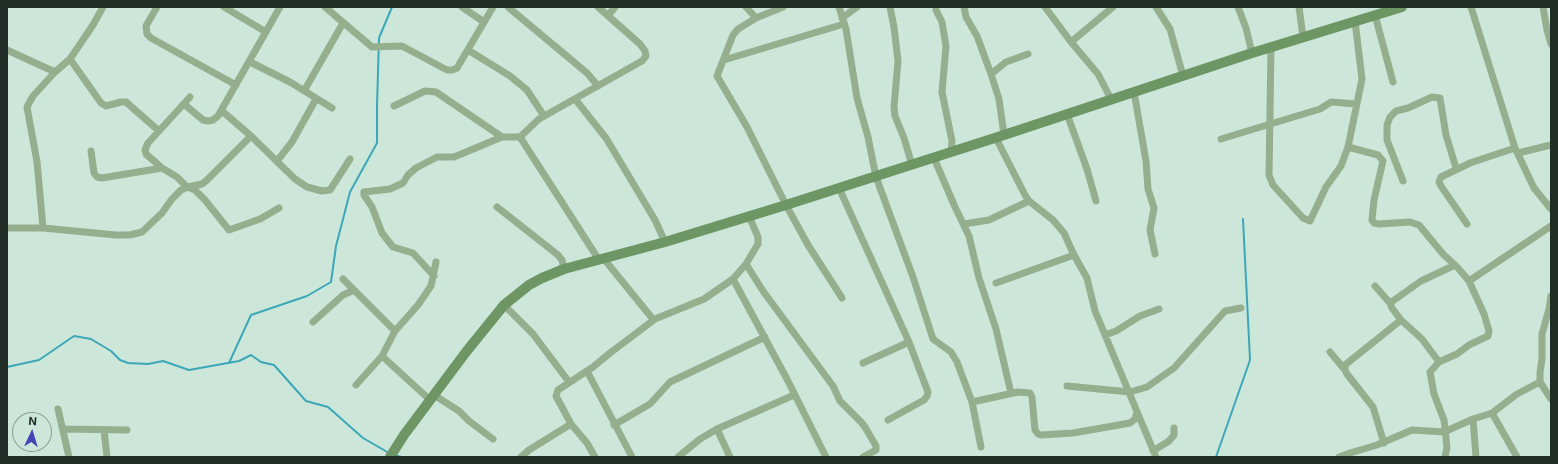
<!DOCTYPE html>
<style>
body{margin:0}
#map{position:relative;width:1558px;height:464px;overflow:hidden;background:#cce7d9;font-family:Inter,sans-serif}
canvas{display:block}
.frame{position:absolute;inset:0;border:8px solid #212c26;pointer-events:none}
.north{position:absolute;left:12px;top:412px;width:40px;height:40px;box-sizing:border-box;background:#cce7d9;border:1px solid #889c91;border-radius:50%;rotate:4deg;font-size:11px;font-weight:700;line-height:16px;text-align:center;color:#212c26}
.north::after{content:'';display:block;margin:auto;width:14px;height:18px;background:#4642b7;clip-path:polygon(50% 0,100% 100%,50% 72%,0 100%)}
</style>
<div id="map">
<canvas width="1558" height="464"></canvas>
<div class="frame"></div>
<div class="north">N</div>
</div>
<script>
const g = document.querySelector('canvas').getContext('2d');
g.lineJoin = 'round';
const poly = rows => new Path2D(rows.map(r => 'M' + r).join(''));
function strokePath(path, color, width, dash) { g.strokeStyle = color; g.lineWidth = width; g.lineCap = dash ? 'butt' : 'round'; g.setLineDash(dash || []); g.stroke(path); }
strokePath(poly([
 [229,363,251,315,307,296,331,282,336,246,350,192,377,143,377,106,379,38,392,7],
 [7,367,39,360,74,336,91,339,111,351,120,360,128,363,148,364,163,361,189,370,239,361,251,355,261,362,274,365,306,401,328,407,363,438,389,453],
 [395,455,401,457],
 [1216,457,1250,360,1243,219]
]), '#3ca7b7', 2);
strokePath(poly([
 [157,7,146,26,147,34,151,38,236,85],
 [224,7,266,32],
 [325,7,372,47,402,46,447,70,452,70,457,68,493,7],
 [462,7,484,22],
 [508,7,587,73,598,86],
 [746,7,756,18],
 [783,7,756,18,738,29,733,35,717,76,747,127,786,205,808,245,842,298],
 [839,7,846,29,857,98,868,137,876,177,913,277,933,339,951,352,957,362,972,402,981,447],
 [890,7,894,27,898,61,894,107,895,116,904,138,912,165],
 [964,7,966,17,977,36,991,74,999,99,1004,135],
 [1045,7,1071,42,1098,74,1111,99],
 [1156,7,1170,29,1183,76],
 [1238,7,1246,28,1252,53],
 [1299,7,1303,37],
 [1471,7,1515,148,1534,188,1551,209],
 [1543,7,1547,30,1551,44],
 [936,10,942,22,946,46,942,92,952,141,951,153],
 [1375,15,1393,82],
 [608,16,615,7],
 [842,18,857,7],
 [1071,42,1113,7],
 [1271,47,1269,175,1273,185,1303,218,1310,221,1326,187,1341,166,1348,147,1362,79,1355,21],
 [7,50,55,72],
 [468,50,510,76,527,90,544,116],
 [70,59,101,103,106,106,121,102,126,102,159,131],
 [724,60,844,24],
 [250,62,290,82,332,108],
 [991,74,1006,62,1028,54],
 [304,91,343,23],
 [1134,92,1146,161,1148,189,1154,208,1150,230,1155,254],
 [190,97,148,143,145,150,146,154,162,168,177,177,187,187,195,190,205,200,229,230,260,219,279,208],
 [575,99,606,138,655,220,665,242],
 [184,104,203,120,208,121,213,120,218,116,280,7],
 [394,106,425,91,436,92,502,137],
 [222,111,251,136,295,179,307,187,322,191,330,190,350,159],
 [1067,114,1087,169,1096,201],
 [520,137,599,260],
 [996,138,1025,195,1029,201,1053,220,1064,233,1074,255,1087,278,1095,311,1156,457],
 [1221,139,1320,109,1331,102,1356,104],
 [1348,147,1378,155,1383,161,1374,200,1372,220,1374,223,1379,224,1410,222,1419,225,1443,254,1458,268,1469,281,1484,314,1489,331,1488,336,1469,345,1457,354,1439,362,1430,372,1434,394,1444,420,1447,448,1445,457],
 [91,151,94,173,97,177,102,178,162,168],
 [1518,153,1551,145],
 [934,158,955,207,969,236,979,278,996,329,1011,393],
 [277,161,292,142,316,99],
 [1403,181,1387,140,1387,125,1390,117,1396,111,1408,108,1432,97,1440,98,1446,135,1456,168],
 [839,188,909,342,928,392,927,396,924,400,888,420],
 [497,207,558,255,562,260,564,269],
 [964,224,989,220,1029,201],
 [1467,224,1441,186,1439,182,1441,177,1470,163,1515,148],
 [7,228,43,228,116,235,130,235,142,232,162,213,172,199,181,190,187,187,202,184,207,180,251,136],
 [43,228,37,162,27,107,33,96,55,72,70,59,93,25,103,7],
 [604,259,652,318,655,319],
 [746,264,763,291,833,386,840,401,861,422,865,427,876,446,876,450,863,457],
 [434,276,413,253,393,247,382,233,372,207,364,195,364,192,390,189,403,183,408,175,416,168,437,157,454,157,502,137,520,137,539,119,642,61,646,56,645,51,640,44,598,7],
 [343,279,395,331],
 [733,279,788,381,826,457],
 [1469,281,1551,226],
 [996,283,1074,255],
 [1375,286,1390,303],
 [1551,296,1549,309,1542,334,1542,359,1540,373,1540,382,1551,399],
 [504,305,533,334,569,382],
 [313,322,343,295,354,290],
 [1105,335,1116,331,1140,316,1159,309],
 [1330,352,1345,370],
 [382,356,430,400],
 [1439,362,1422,339,1401,320,1392,308,1390,303,1421,281,1455,265],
 [863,363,909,342],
 [587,371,632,457],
 [356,385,382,356,395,331,418,305,431,286,436,262],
 [1067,386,1130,392,1147,387,1174,368,1225,311,1241,308],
 [434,395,459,411,469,421,493,439],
 [972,402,1018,392,1030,393,1032,397,1035,430,1038,434,1041,435,1073,433,1130,423,1135,419,1137,412],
 [58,409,69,457],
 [1473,419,1476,457],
 [614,425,650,404,670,382,765,337],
 [64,429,127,430],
 [717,429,730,457],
 [104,430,107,457],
 [1384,443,1373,407,1347,374,1345,370,1345,365,1401,320],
 [1153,451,1169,441,1174,435,1174,428],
 [521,457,529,450,571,424],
 [595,457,587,443,571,424,556,396,558,390,593,367,610,353,655,319,704,299,733,279,746,264,758,244,758,237,749,216],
 [678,457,700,439,717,429,794,395],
 [1339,457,1350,453,1377,445,1412,430,1444,432,1473,419,1492,413],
 [1517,457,1492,413,1517,394,1540,382]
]), '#94ae8e', 7);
strokePath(poly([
 [390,457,404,435,466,352,504,305,529,285,542,278,564,269,665,242,786,205,1004,135,1252,53,1402,7]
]), '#6e9665', 10);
</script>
